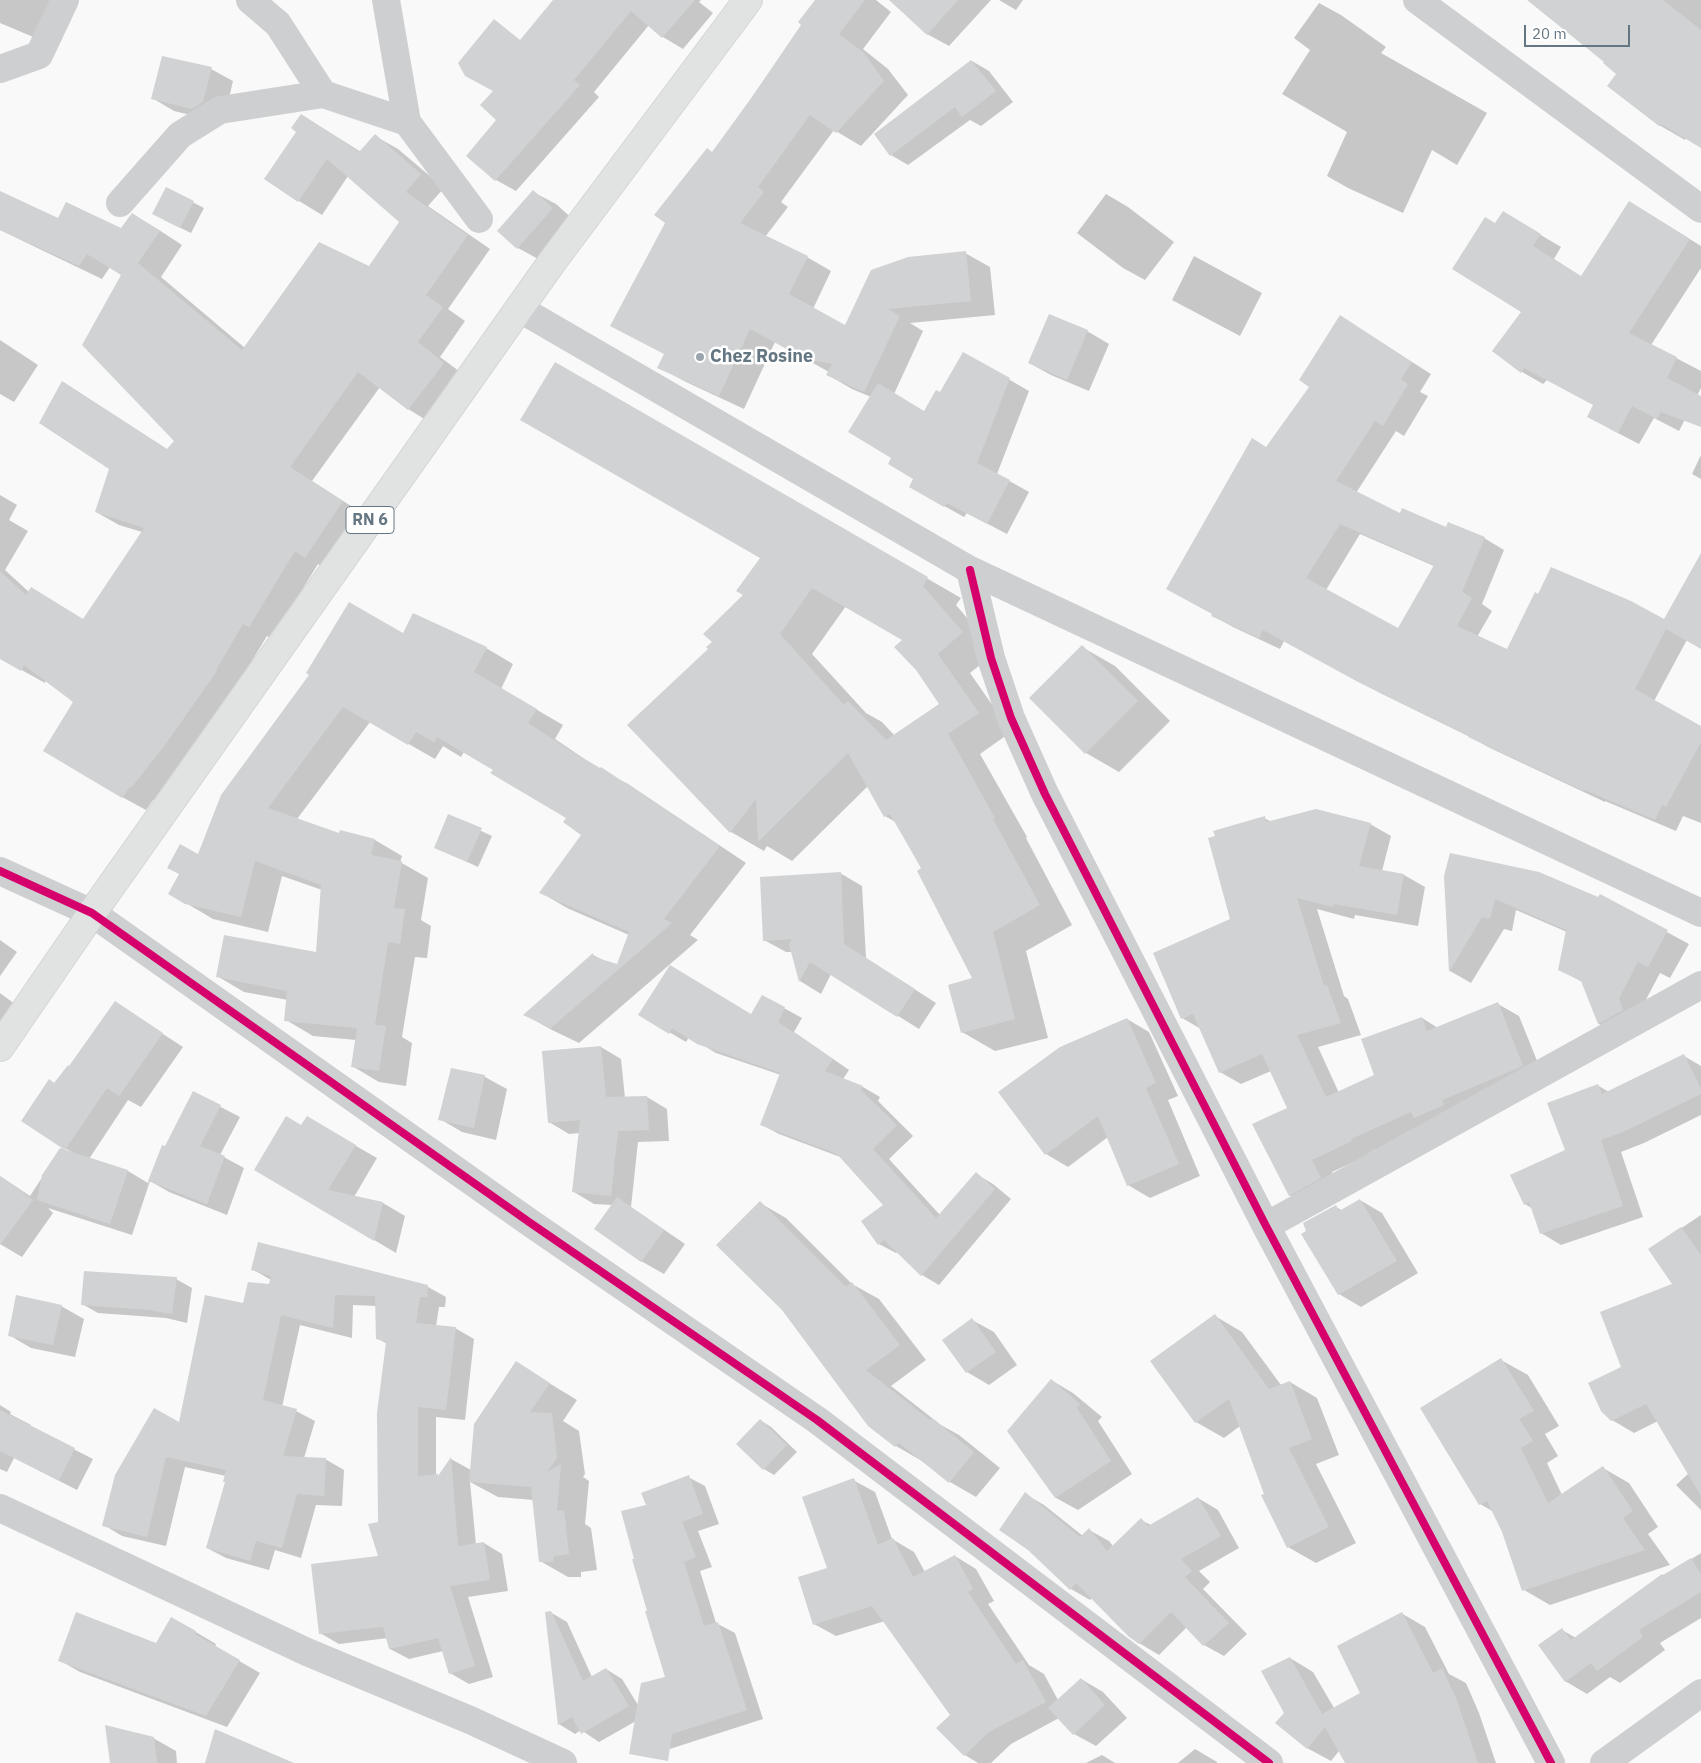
<!DOCTYPE html>
<style>
body{margin:0}
#map{position:relative;width:1701px;height:1763px;overflow:hidden;background:#f9f9f9;font-family:"IBM Plex Sans",sans-serif}
canvas{display:block}
.scale{position:absolute;left:1524px;top:25px;width:106px;height:22px;box-sizing:border-box;border:2px solid #657683;border-top:0;padding-left:6px;font-size:15px;line-height:18px;white-space:nowrap;color:#657683;-webkit-text-stroke:4px #fff;paint-order:stroke}
</style>
<div id="map">
<canvas width="1701" height="1763"></canvas>
<div class="scale">20 m</div>
</div>
<script>
const g = document.querySelector('canvas').getContext('2d');
g.lineJoin = 'round';
function fill(path, color) { g.fillStyle = color; g.fill(path, 'evenodd'); }
const poly = rows => new Path2D(rows.map(r => 'M' + r).join(''));
function strokePath(path, color, width, dash) { g.strokeStyle = color; g.lineWidth = width; g.lineCap = dash ? 'butt' : 'round'; g.setLineDash(dash || []); g.stroke(path); }
function write(font, color, halo, rows, align = 'center') {
  g.font = font + ' "IBM Plex Sans",sans-serif'; g.lineWidth = 5; g.setLineDash([]); g.textBaseline = 'middle'; g.strokeStyle = halo; g.fillStyle = color; for (const [text, x, y, turn = 0] of rows) {
    g.save(); g.translate(x, y); g.rotate((+turn || 0) * Math.PI / 180); g.textAlign = isNaN(turn) ? turn : align; if (halo) g.strokeText(text, 0, 0); g.fillText(text, 0, 0); g.restore();
  }
}
fill(poly([
 [0,0,54,0,38,39,0,23],
 [569,0,701,0,699,2,713,13,683,49,663,37,649,25,594,92,599,97,516,191,496,180,498,120,512,73],
 [816,0,876,0,891,12,863,49,888,69,908,95,861,146,834,130,781,202,788,207,765,237,807,257,831,271,813,309,845,327,965,253,990,267,995,315,910,323,923,331,894,394,924,412,940,394,963,353,1029,391,997,474,1029,492,1007,534,967,513,964,517,910,487,915,479,893,458,871,397,852,389,828,375,829,372,775,342,744,409,684,381,659,367,665,354,713,153,803,24],
 [891,0,991,0,949,46,927,34],
 [999,0,1023,0,1016,10],
 [1642,0,1701,0,1701,147,1686,138,1685,140,1659,125,1618,74],
 [1319,3,1341,15,1386,47,1381,53,1487,113,1457,165,1432,150,1403,213,1348,188,1327,176,1347,132,1282,94,1310,50,1294,38],
 [972,61,989,71,1013,102,981,126,970,120,908,165,891,155],
 [211,69,233,81,225,115,215,121,174,111,152,98],
 [302,115,361,152,375,136,398,149,444,188,428,206,490,249,448,309,465,321,440,357,467,377,431,423,408,409,380,387,312,481,365,515,328,570,318,564,272,639,267,636,238,684,155,801,153,800,146,810,122,797,75,701,46,680,45,683,0,658,0,495,17,505,9,520,28,531,5,570,29,592,84,620,142,532,119,525,96,512,111,468,63,382,168,450,176,441,123,274,110,267,102,279,0,230,0,192,59,220,121,229,132,215,156,228,182,245,161,277,245,348,369,268,401,222,348,176,322,215,299,201,297,132],
 [167,189,204,208,191,233,164,220],
 [533,192,556,204,575,221,540,260,518,248],
 [1106,194,1128,207,1174,242,1145,280,1123,268,1077,233],
 [1630,202,1701,246,1701,268,1651,345,1701,371,1701,388,1679,431,1654,418,1639,444,1610,429,1595,405,1547,380,1543,384,1522,372,1493,351,1523,312,1495,224,1524,225,1561,247,1554,259,1582,277],
 [1194,256,1262,293,1240,336,1172,300],
 [1341,317,1431,374,1420,392,1428,396,1404,436,1396,431,1356,493,1400,514,1484,538,1504,550,1482,604,1492,611,1477,637,1507,651,1539,596,1552,569,1689,636,1654,701,1701,727,1701,823,1683,816,1676,831,1605,801,1605,802,1490,748,1470,737,1380,693,1284,641,1280,649,1233,627,1213,616,1267,448,1311,386],
 [1360,534,1434,566,1399,630,1326,590],
 [1087,331,1109,344,1089,391,1051,375,1029,363],
 [0,340,38,365,14,402,0,394],
 [555,363,961,598,956,605,996,652,970,673,1011,732,980,754,1027,837,1026,838,1072,925,1026,951,1048,1038,995,1051,962,1032,974,979,922,869,897,823,885,816,868,786,792,861,767,846,764,851,731,832,710,649,745,595,761,557],
 [846,606,904,640,917,669,941,704,895,736,882,722,866,713,812,654],
 [1701,455,1701,479,1692,474],
 [403,635,486,648,513,664,501,689,563,725,555,739,598,768,628,784,746,863,690,935,698,940,579,1043,552,1030,525,1015,593,955,607,962,618,966,629,935,567,908,540,892,583,834,568,818,494,769,464,752,461,757,443,746,435,759,370,722,297,819,340,835,341,832,375,840,402,856,400,862,428,878,421,920,431,926,427,958,415,957,402,1037,412,1043,406,1086,379,1082,352,1066,356,1040,313,1036,286,1020,288,1000,244,992,217,976,317,953,322,890,282,876,268,932,213,919,169,893,198,855],
 [1082,647,1115,666,1170,721,1119,772,1086,753],
 [449,816,492,836,478,867,435,847],
 [1264,818,1272,822,1370,824,1391,836,1382,871,1404,875,1425,887,1418,926,1355,915,1354,919,1317,909,1344,996,1348,999,1361,1035,1318,1047,1339,1093,1376,1076,1422,1018,1438,1028,1498,1004,1519,1016,1544,1078,1372,1151,1373,1153,1332,1172,1341,1190,1311,1207,1289,1195,1289,1108,1271,1071,1241,1084,1220,1072,1201,1029,1182,1018,1232,920],
 [840,873,862,886,866,958,936,1003,919,1029,831,974,821,994,800,981,792,952,786,952,764,940],
 [1446,876,1599,899,1600,896,1689,944,1670,978,1660,973,1640,1011,1620,1036,1599,1024,1584,983,1559,969,1567,932,1516,910,1512,931,1504,929,1471,983,1450,971],
 [0,940,17,952,0,976],
 [0,993,23,1010,0,1028],
 [762,996,802,1018,794,1032,849,1070,843,1079,863,1087,880,1097,878,1101,913,1136,889,1159,940,1215,976,1174,993,1184,1011,1199,939,1285,922,1275,898,1252,896,1253,879,1244,885,1205,843,1158,779,1134,762,1125,781,1075,716,1053,689,1037,686,1042,640,1015,752,1016],
 [115,1003,183,1047,141,1107,128,1100,89,1159,128,1171,148,1183,163,1147,166,1148,194,1093,240,1117,220,1155,244,1168,227,1215,169,1192,150,1181,132,1235,48,1208,53,1213,22,1257,0,1244,0,1176,30,1196,60,1150,72,1152,66,1149,55,1084,70,1067],
 [1127,1019,1149,1032,1178,1096,1168,1100,1200,1176,1150,1198,1128,1185,1108,1137,1068,1167,1046,1154],
 [601,1047,621,1059,625,1098,647,1097,667,1109,669,1141,638,1142,631,1207,685,1244,664,1274,641,1261,613,1205,594,1204,574,1192,580,1133,569,1134,549,1122],
 [1684,1056,1701,1066,1701,1115,1644,1143,1621,1152,1643,1217,1561,1245,1541,1233,1533,1209,1525,1204,1567,1151,1597,1085,1609,1092],
 [452,1069,485,1077,507,1089,496,1140,462,1132,440,1119],
 [307,1118,377,1158,354,1197,383,1203,405,1216,396,1253,255,1169,301,1127],
 [1360,1200,1382,1213,1418,1273,1361,1307,1339,1294,1336,1207,1343,1211],
 [760,1203,786,1218,852,1284,879,1299,926,1360,891,1386,941,1425,959,1435,1000,1468,976,1497,950,1482,922,1461,896,1446,869,1425],
 [1701,1215,1701,1510,1676,1485,1689,1473,1658,1421,1634,1433,1612,1420,1622,1367,1674,1285,1650,1249],
 [252,1269,428,1287,446,1297,445,1307,439,1307,436,1326,455,1328,474,1339,465,1420,436,1417,436,1476,439,1476,451,1459,471,1470,516,1363,577,1400,563,1421,579,1431,585,1474,583,1477,589,1481,585,1524,591,1528,597,1570,581,1572,581,1577,568,1577,540,1561,534,1500,498,1497,470,1482,476,1545,484,1543,502,1554,508,1591,468,1597,493,1677,469,1684,450,1673,443,1651,409,1659,390,1649,388,1638,339,1644,320,1633,379,1557,387,1344,377,1338,377,1306,353,1305,352,1338,300,1325,282,1407,296,1411,315,1421,304,1458,325,1459,344,1470,342,1506,316,1505,301,1558,275,1550,269,1570,226,1558,207,1548,226,1482,226,1476,185,1467,166,1546,122,1536,104,1525,180,1424,243,1305,270,1285,271,1280],
 [176,1279,192,1288,187,1323,166,1318,98,1313,82,1304],
 [61,1306,84,1319,75,1357,31,1348,9,1335],
 [1215,1316,1242,1332,1281,1385,1290,1382,1317,1398,1339,1455,1316,1464,1356,1543,1316,1563,1288,1547,1266,1494,1240,1426,1224,1438,1196,1422,1151,1361],
 [972,1320,994,1332,1017,1365,989,1385,967,1372],
 [1501,1360,1528,1375,1559,1426,1545,1434,1558,1456,1547,1463,1562,1495,1603,1468,1629,1483,1658,1527,1648,1534,1670,1565,1550,1605,1524,1590,1503,1532,1494,1512,1480,1504],
 [1051,1380,1073,1393,1102,1417,1098,1421,1132,1474,1078,1510,1056,1498,1009,1431],
 [0,1405,11,1412,10,1414,31,1425,30,1427,93,1459,77,1490,14,1458,7,1472,0,1469],
 [760,1420,771,1427,797,1452,774,1475,764,1469],
 [688,1477,705,1486,719,1524,698,1531,712,1567,700,1571,716,1623,735,1633,763,1719,648,1756,636,1721,599,1742,581,1730,575,1734,559,1724,550,1612,567,1622,592,1677,606,1669,622,1679,638,1705,666,1677,636,1559,647,1506],
 [853,1480,875,1492,892,1539,914,1552,925,1572,955,1556,976,1569,994,1601,988,1604,1029,1665,1044,1674,1058,1700,1081,1679,1103,1692,1127,1718,1096,1746,1074,1734,1059,1718,1011,1744,991,1763,978,1763,965,1755,951,1715,885,1621,836,1636,814,1624],
 [1025,1494,1044,1505,1083,1536,1089,1530,1109,1541,1113,1546,1141,1520,1151,1525,1198,1498,1218,1510,1239,1548,1199,1571,1210,1582,1203,1589,1247,1634,1224,1656,1204,1645,1187,1627,1159,1655,1139,1643,1092,1598,1090,1600,1071,1589],
 [1701,1553,1701,1618,1660,1643,1665,1650,1620,1683,1610,1677,1587,1694,1565,1681,1562,1630,1576,1638,1664,1576],
 [1401,1613,1425,1627,1449,1674,1466,1683,1479,1713,1496,1763,1360,1763,1339,1751,1331,1761,1307,1748,1285,1713,1290,1658,1313,1672,1334,1708,1362,1693],
 [172,1618,216,1644,215,1647,260,1673,227,1727,80,1672,59,1660,156,1645],
 [153,1738,176,1751,177,1763,111,1763],
 [1195,1749,1217,1762,1217,1763,1178,1763],
 [1102,1755,1115,1763,1086,1763]
]), '#0003');
fill(poly([
 [553,0,695,0,662,38,631,11,574,80,580,85,495,181,466,156,496,120,480,105,493,91,465,76,458,63,494,19,520,40],
 [815,0,865,0,839,34,864,53,884,81,836,133,810,115,758,187,764,192,740,223,808,256,789,294,845,325,871,270,908,257,966,251,971,301,888,309,900,316,864,392,826,375,832,364,805,359,750,329,719,396,657,368,664,354,610,326,665,223,654,215,707,148,712,152,752,97,801,25,798,22],
 [889,0,958,0,927,35],
 [1527,0,1663,0,1701,30,1701,148,1661,124,1659,126,1607,86,1616,74,1603,63,1604,62],
 [162,56,212,67,203,102,192,109,151,99],
 [971,60,996,91,962,117,955,107,890,156,874,134],
 [301,114,359,152,375,134,421,174,406,192,468,235,426,295,443,307,418,342,444,363,408,410,358,372,290,467,343,501,305,558,295,551,249,627,243,624,216,670,217,671,165,745,131,788,130,787,122,798,43,751,73,702,24,665,21,671,0,659,0,571,26,595,31,587,83,619,144,528,95,512,109,469,39,423,62,381,167,449,174,441,82,345,121,275,87,254,79,266,0,230,0,191,58,218,66,202,121,228,132,213,160,231,138,263,242,350,319,242,369,266,399,222,327,159,298,202,264,179,296,132,291,128],
 [166,187,194,201,180,228,152,214],
 [533,190,553,208,517,249,497,231],
 [1629,201,1690,239,1629,333,1677,357,1667,378,1701,396,1701,427,1661,412,1657,419,1632,406,1618,433,1587,417,1593,405,1524,368,1521,373,1492,351,1521,312,1452,269,1485,217,1495,223,1503,211,1541,234,1533,246,1581,276],
 [1049,314,1088,330,1067,380,1028,363],
 [1340,315,1412,362,1401,379,1408,384,1383,426,1375,421,1336,481,1400,513,1402,508,1446,527,1448,522,1485,537,1462,592,1472,598,1457,626,1507,649,1535,592,1538,594,1551,567,1631,601,1664,619,1701,553,1701,649,1666,629,1635,689,1701,726,1701,742,1666,807,1662,805,1655,820,1585,790,1584,791,1468,737,1469,736,1358,682,1263,630,1259,638,1211,616,1212,614,1166,589,1252,438,1266,447,1309,387,1299,380],
 [1340,524,1434,565,1398,628,1306,578],
 [963,352,1010,378,977,463,1010,480,987,524,947,503,944,507,909,487,913,479,888,464,891,458,848,432,878,383,924,411,936,390,940,392],
 [555,362,928,577,923,586,963,632,938,654,979,713,948,734,995,818,993,819,1040,905,993,932,1015,1019,961,1033,948,985,972,978,917,871,921,868,890,814,884,817,848,753,758,842,756,799,730,833,627,725,708,649,706,647,712,642,703,634,743,595,736,591,760,558,520,420],
 [812,588,902,640,894,647,916,670,939,704,886,740,848,701,844,705,780,634],
 [349,602,403,633,413,613,487,647,474,672,537,709,528,723,571,751,600,768,601,767,720,846,664,919,672,923,551,1028,523,1015,593,953,594,957,617,964,629,932,539,893,581,835,563,822,566,818,490,773,493,770,437,737,434,742,416,732,408,745,343,707,268,808,339,833,340,830,375,839,371,855,402,861,394,908,405,909,400,944,388,942,375,1025,386,1026,379,1071,351,1067,357,1028,284,1021,287,991,216,977,224,935,316,952,321,885,255,861,241,917,185,904,168,894,179,874,167,868,180,844,198,854,221,795,309,675,306,673],
 [1082,645,1138,701,1085,754,1029,698],
 [1316,809,1371,823,1359,866,1404,874,1397,915,1334,904,1333,907,1297,898,1324,986,1327,985,1341,1023,1297,1035,1326,1097,1374,1075,1361,1039,1422,1017,1427,1031,1498,1002,1523,1066,1442,1100,1444,1105,1414,1118,1411,1112,1351,1139,1352,1141,1312,1160,1321,1178,1289,1196,1252,1124,1287,1108,1262,1054,1219,1073,1193,1014,1181,1019,1153,953,1230,919,1208,838,1215,836,1213,831,1265,816,1266,822],
 [448,814,482,828,467,862,434,848],
 [1450,853,1539,872,1598,897,1600,894,1668,930,1648,967,1638,962,1619,998,1623,1010,1598,1024,1581,981,1558,970,1566,930,1495,899,1490,919,1482,917,1449,972,1444,876],
 [841,872,844,944,915,989,897,1017,810,962,799,982,789,944,792,939,763,941,760,877],
 [670,965,751,1014,762,995,785,1007,778,1022,833,1059,825,1071,863,1086,861,1090,897,1125,873,1149,936,1218,976,1172,995,1189,921,1276,884,1240,878,1245,861,1221,883,1205,837,1154,760,1125,780,1073,697,1044,672,1028,669,1034,638,1015],
 [115,1001,163,1033,119,1096,107,1088,65,1150,21,1121,49,1079,54,1083,68,1065,69,1066],
 [1127,1018,1156,1083,1146,1088,1179,1164,1127,1186,1098,1116,1045,1155,998,1092,1060,1047],
 [601,1046,606,1097,647,1096,649,1130,618,1131,611,1196,572,1192,580,1120,548,1123,542,1051],
 [1684,1054,1701,1089,1701,1094,1623,1132,1601,1140,1623,1206,1540,1234,1529,1202,1524,1205,1510,1175,1565,1150,1547,1103,1598,1084,1602,1094],
 [451,1068,485,1075,474,1128,438,1120],
 [193,1091,221,1105,200,1146,225,1156,207,1204,148,1181,162,1145,165,1146],
 [286,1116,301,1125,307,1116,356,1145,328,1190,383,1202,374,1241,254,1170],
 [60,1148,128,1170,110,1224,37,1200,42,1175],
 [0,1176,33,1200,0,1245],
 [617,1197,664,1230,641,1262,594,1229],
 [1360,1199,1397,1261,1338,1295,1301,1234,1306,1231,1303,1223,1336,1205,1339,1211],
 [760,1201,846,1287,852,1282,900,1345,866,1370,930,1420,932,1418,974,1452,949,1483,899,1443,895,1447,868,1426,782,1310,716,1245],
 [1681,1227,1701,1255,1701,1496,1646,1404,1611,1421,1601,1411,1588,1383,1621,1367,1600,1312,1672,1284,1648,1249],
 [258,1242,428,1285,427,1297,420,1297,416,1323,456,1327,446,1410,418,1407,418,1476,438,1474,438,1476,451,1457,458,1546,484,1542,490,1580,450,1586,475,1666,449,1674,438,1638,389,1649,383,1627,319,1634,311,1564,378,1556,368,1524,378,1522,377,1413,386,1342,376,1339,375,1296,335,1295,333,1328,281,1315,263,1400,297,1409,283,1456,326,1458,324,1496,297,1494,282,1548,256,1541,250,1561,206,1548,225,1482,223,1482,226,1470,166,1457,147,1537,102,1526,115,1475,154,1408,179,1422,205,1295,243,1303,248,1282,269,1284,271,1276,251,1270],
 [84,1271,177,1277,172,1314,149,1310,81,1305],
 [16,1295,62,1305,53,1345,8,1336],
 [1215,1314,1269,1389,1290,1381,1312,1439,1289,1448,1329,1527,1287,1548,1261,1495,1264,1494,1229,1399,1195,1423,1150,1361],
 [972,1318,996,1352,966,1373,942,1340],
 [1501,1358,1534,1411,1519,1419,1533,1441,1521,1448,1548,1503,1603,1466,1633,1511,1623,1518,1645,1550,1522,1591,1502,1532,1487,1501,1479,1505,1420,1408],
 [516,1361,550,1383,530,1412,552,1413,557,1458,547,1472,561,1464,557,1511,564,1510,569,1554,554,1556,553,1562,539,1562,531,1487,469,1482,474,1424],
 [1051,1379,1080,1404,1077,1408,1111,1461,1055,1498,1007,1431],
 [0,1410,75,1448,59,1480,0,1451],
 [760,1419,787,1445,763,1470,736,1444],
 [689,1475,703,1514,682,1522,696,1557,684,1562,704,1626,718,1622,747,1710,672,1734,668,1761,629,1754,641,1683,665,1677,645,1611,647,1611,632,1559,634,1559,621,1511,646,1505,641,1493],
 [854,1478,878,1545,893,1538,913,1577,955,1555,973,1589,968,1592,1016,1664,1023,1660,1046,1702,989,1732,964,1756,936,1728,950,1715,872,1606,813,1625,798,1577,827,1568,802,1497],
 [1025,1492,1080,1537,1089,1528,1107,1551,1141,1518,1148,1526,1198,1497,1221,1536,1181,1559,1192,1571,1185,1577,1229,1623,1203,1646,1171,1612,1139,1644,1128,1636,1076,1583,1070,1590,1028,1550,999,1530],
 [1691,1558,1701,1574,1701,1592,1639,1630,1643,1637,1597,1671,1591,1663,1565,1682,1538,1645,1562,1628,1571,1640,1662,1574,1663,1575],
 [551,1611,583,1681,606,1668,629,1706,581,1734,572,1717,558,1725,545,1612],
 [76,1612,156,1643,171,1617,196,1631,195,1634,240,1660,206,1716,58,1661],
 [1402,1612,1433,1673,1442,1668,1456,1698,1478,1763,1345,1763,1325,1727,1307,1749,1275,1723,1284,1713,1261,1671,1290,1657,1322,1714,1360,1693,1337,1646],
 [1081,1678,1105,1705,1073,1735,1048,1708],
 [105,1725,154,1737,157,1763,110,1763],
 [215,1729,294,1763,205,1763]
]), '#d0d2d3');
const major = poly([
 [0,1047,92,913,552,262,748,0]
]);
strokePath(major, '#d5d6d7', 30);
strokePath(poly([
 [250,0,278,24,323,94],
 [386,0,407,122,479,219],
 [1417,0,1701,209],
 [0,69,39,55,65,0],
 [120,203,180,135,220,110,323,94,407,122],
 [520,309,970,570,1701,913],
 [970,570,991,658,1011,718,1045,794,1266,1226,1551,1763],
 [0,871,92,913,529,1222,817,1420,1269,1763],
 [1266,1226,1701,985],
 [0,1508,307,1652,470,1720,563,1763],
 [1604,1763,1701,1693]
]), '#cecfd0', 28);
strokePath(major, '#e1e2e2', 28);
strokePath(poly([
 [970,570,991,658,1011,718,1045,794,1266,1226,1551,1763],
 [0,871,92,913,529,1222,817,1420,1269,1763]
]), '#d6006c', 8);
for (const [x, y, r, color] of [
 [700,357,5,"#99a4ac"]
]) { const dot = new Path2D(); dot.arc(x, y, r, 0, 2 * Math.PI); g.fillStyle = color; g.fill(dot); strokePath(dot, '#fff', 2); }
for (const [x, y, w] of [
 [370,520,48]
]) { const box = new Path2D(); box.roundRect(x - w / 2, y - 13.5, w, 27, 4); g.fillStyle = '#fff'; g.fill(box); strokePath(box, '#657683', 1); }
write('bold 16px', '#657683', null, [
 ["RN 6",370,520]
]);
write('bold 18px', '#657683', '#fff', [
 ["Chez Rosine",710,357]
], 'left');
</script>
